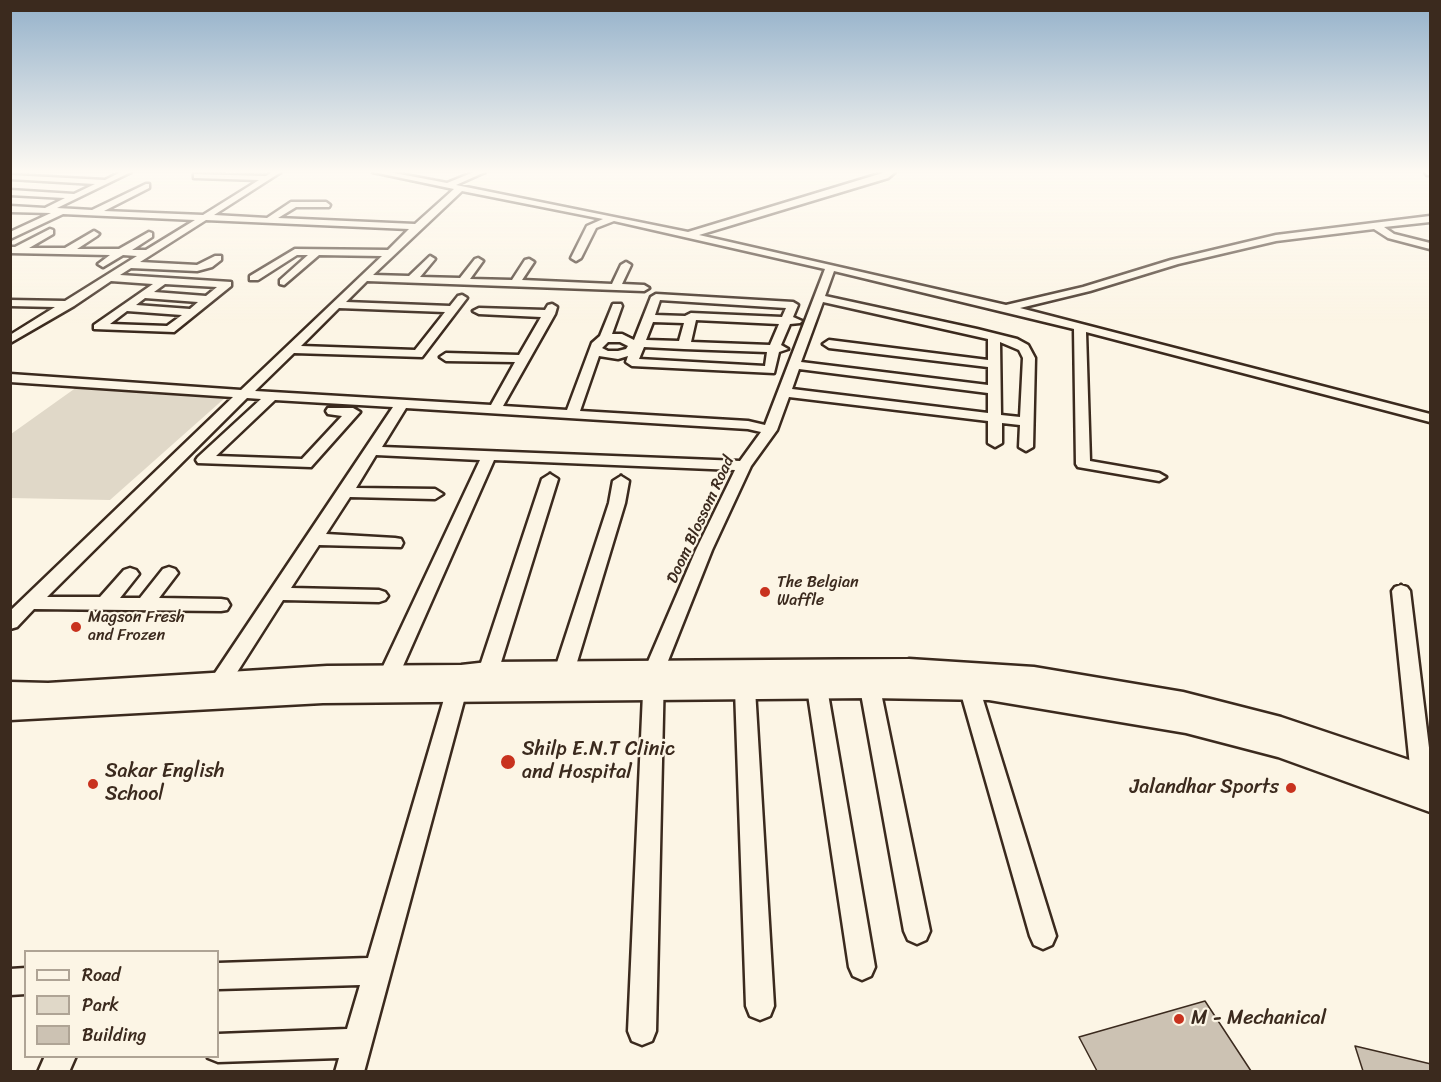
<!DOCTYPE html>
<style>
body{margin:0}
#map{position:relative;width:1441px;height:1082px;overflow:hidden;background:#fcf5e5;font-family:Sriracha,sans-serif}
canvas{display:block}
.frame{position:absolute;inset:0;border:12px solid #3b2a1e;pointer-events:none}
.legend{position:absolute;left:24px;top:950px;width:195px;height:108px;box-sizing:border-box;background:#fcf5e5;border:2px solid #afa495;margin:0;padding:8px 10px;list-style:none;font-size:18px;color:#3b2a1e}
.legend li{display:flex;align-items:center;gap:12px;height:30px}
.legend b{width:30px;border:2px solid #afa495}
</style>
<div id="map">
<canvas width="1441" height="1082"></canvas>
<div class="frame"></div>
<ul class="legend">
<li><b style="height:8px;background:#fcf5e5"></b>Road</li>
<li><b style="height:16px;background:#e0d8c8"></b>Park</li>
<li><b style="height:16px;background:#ccc2b3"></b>Building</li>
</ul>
</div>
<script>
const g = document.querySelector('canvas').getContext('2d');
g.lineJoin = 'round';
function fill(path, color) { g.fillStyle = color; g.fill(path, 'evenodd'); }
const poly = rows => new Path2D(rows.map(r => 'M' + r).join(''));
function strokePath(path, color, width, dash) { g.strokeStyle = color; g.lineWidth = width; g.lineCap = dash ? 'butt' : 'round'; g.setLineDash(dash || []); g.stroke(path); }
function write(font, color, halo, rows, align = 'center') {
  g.font = font + ' Sriracha,sans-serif'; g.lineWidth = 4.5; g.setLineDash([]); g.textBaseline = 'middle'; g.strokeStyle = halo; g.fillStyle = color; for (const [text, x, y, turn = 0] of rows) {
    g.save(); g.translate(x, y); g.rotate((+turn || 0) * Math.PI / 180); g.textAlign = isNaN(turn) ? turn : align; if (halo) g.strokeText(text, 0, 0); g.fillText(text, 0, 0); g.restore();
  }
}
fill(poly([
 [77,387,226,397,110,500,11,498,11,434]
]), '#e0d8c8');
const building = poly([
 [1205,1001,1251,1071,1097,1071,1079,1037,1205,1001],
 [1355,1046,1431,1064,1431,1071,1363,1071,1355,1046]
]);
fill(building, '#ccc2b3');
strokePath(building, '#3b2a1e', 1.5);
const minor = poly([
 [121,172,131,172,57,208,92,210,146,184,149,184,149,188,104,211,203,215,259,180,197,178,194,178,194,174,266,176,272,172,281,172,214,215,267,218,291,202,326,202,330,205,329,207,296,207,278,218,415,224,454,189,373,172,389,172,447,183,474,172,485,172,456,185,688,232,886,172,895,172,888,178,699,235,1006,305,1083,287,1171,260,1276,235,1430,216,1430,222,1384,227,1394,234,1430,243,1430,249,1388,238,1374,229,1276,241,1178,264,1090,291,1020,308,1430,414,1430,422,1086,332,1090,461,1159,473,1166,477,1159,481,1078,467,1076,464,1074,329,834,271,825,296,977,329,1017,339,1028,345,1035,358,1033,447,1026,451,1019,447,1020,425,1002,423,1002,443,995,447,988,443,988,421,789,397,777,430,751,466,712,550,664,671,656,1031,652,1041,642,1045,632,1041,628,1031,644,671,696,550,735,470,494,460,399,675,396,680,389,683,382,680,379,675,480,460,376,455,356,488,435,489,443,494,435,499,350,497,326,534,395,538,401,539,403,543,401,547,319,545,291,588,379,590,385,592,388,596,385,600,379,602,283,600,227,688,220,690,213,688,210,682,213,676,393,407,275,400,216,456,302,459,342,416,328,414,326,411,328,408,353,408,360,412,311,467,198,463,196,460,198,457,261,399,247,398,47,597,100,597,124,570,130,568,136,570,139,574,120,598,140,598,163,569,169,567,175,569,178,573,159,598,221,599,227,600,230,605,227,610,221,611,34,609,17,627,10,629,10,611,233,397,10,382,10,374,241,390,382,256,319,255,284,285,280,284,280,280,308,255,297,255,258,280,250,280,250,276,295,249,388,250,409,229,206,220,140,262,197,265,215,256,221,256,221,260,212,267,197,271,131,268,120,275,231,282,231,286,174,332,94,329,94,325,153,284,111,281,74,306,10,343,10,335,55,307,10,306,10,300,65,301,137,256,123,255,103,267,98,264,110,255,10,253,10,247,15,247,50,229,53,230,53,234,29,248,65,248,94,231,99,234,97,236,77,249,119,249,149,232,152,233,152,237,132,250,146,250,195,220,63,214,10,239,10,232,51,213,10,212,10,206,45,208,65,198,10,195,10,190,74,194,95,184,10,179,10,175,105,180,121,172],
 [462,191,603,219,587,226,571,258,576,261,581,258,596,228,614,221,825,269,765,425,748,421,580,411,599,356,618,359,628,356,626,362,632,366,774,373,779,352,788,349,781,345,790,324,800,323,802,321,793,317,798,305,793,302,656,294,651,297,634,340,622,334,612,334,622,306,621,304,613,304,600,336,592,343,567,410,503,406,555,314,557,307,552,304,548,305,545,310,479,308,473,311,479,314,541,317,519,355,446,353,440,357,446,361,515,362,491,405,255,391,294,353,422,357,467,298,462,295,458,296,450,306,346,302,367,281,644,291,649,288,644,285,622,284,631,265,626,262,621,265,612,284,522,280,534,262,529,259,525,260,512,280,470,279,483,261,478,258,475,259,460,278,420,277,435,259,430,256,409,276,373,275,462,191],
 [165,284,217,287,206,296,154,292,165,284],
 [145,298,198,302,190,309,136,305,145,298],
 [660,300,786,308,782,317,691,313,685,316,655,315,660,300],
 [823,302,988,339,988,360,829,340,823,344,829,348,988,367,988,385,801,362,823,302],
 [339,308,445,312,415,350,301,346,339,308],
 [127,311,182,315,167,326,110,324,127,311],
 [696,320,779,324,770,345,691,342,696,320],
 [653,322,684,323,679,341,646,340,653,322],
 [608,342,620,342,628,346,626,349,618,351,608,351,602,348,608,342],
 [1000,342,1019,350,1023,358,1020,417,1001,415,1000,342],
 [644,347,684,349,767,352,765,366,639,359,644,347],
 [799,369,988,393,988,413,792,389,799,369],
 [406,408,748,429,761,432,740,461,382,447,406,408],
 [1425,172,1430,172,1430,175,1427,175,1425,172],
 [550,474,558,479,498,672,495,677,488,680,481,677,478,672,542,479,550,474],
 [621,476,629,481,625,503,574,672,571,677,564,680,557,677,554,672,609,503,613,481,621,476],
 [1401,585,1407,587,1410,591,1430,756,1430,781,1422,786,1414,783,1411,776,1392,591,1395,587,1401,585],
 [459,674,466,676,469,682,364,1072,335,1072,339,1058,218,1062,208,1058,218,1056,218,1034,347,1029,360,985,218,989,218,963,368,958,449,682,452,676,459,674],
 [817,680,824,682,827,688,875,967,871,976,862,980,853,976,849,967,807,688,810,682,817,680],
 [870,680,877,682,880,688,930,931,926,940,917,944,908,940,904,931,860,688,863,682,870,680],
 [745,681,752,683,755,689,774,1006,770,1016,760,1020,750,1016,746,1006,735,689,738,683,745,681],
 [970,682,977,684,980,690,1056,936,1052,945,1043,949,1034,945,1030,936,960,690,963,684,970,682],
 [26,968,26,994,10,995,10,969,26,968],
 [45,1056,76,1056,69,1072,38,1072,45,1056]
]);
const major = poly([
 [909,659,1034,667,1183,692,1281,717,1430,767,1430,812,1278,757,1186,733,989,700,870,698,323,703,10,720,10,682,48,683,327,666,461,665,488,662,909,659]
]);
strokePath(minor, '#3b2a1e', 5);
strokePath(major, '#3b2a1e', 5);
fill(minor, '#fcf5e5');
fill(major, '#fcf5e5');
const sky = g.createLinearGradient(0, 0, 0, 324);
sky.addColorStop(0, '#94b1ca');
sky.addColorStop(0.53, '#fefaf3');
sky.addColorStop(1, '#fefaf300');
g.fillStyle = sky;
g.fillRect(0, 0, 1441, 324);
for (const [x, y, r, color] of [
 [765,592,6,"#c8321e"],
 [76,627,6,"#c8321e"],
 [508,762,8,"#c8321e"],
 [93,784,6,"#c8321e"],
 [1291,788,6,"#c8321e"],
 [1179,1019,6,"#c8321e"]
]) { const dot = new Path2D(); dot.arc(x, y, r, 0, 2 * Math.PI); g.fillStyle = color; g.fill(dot); strokePath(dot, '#fcf5e5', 2); }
write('16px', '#3b2a1e', '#fcf5e5', [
 ["Doom Blossom Road",701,520,-65]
]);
write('16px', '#3b2a1e', '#fcf5e5', [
 ["The Belgian",777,583],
 ["Waffle",777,601],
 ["Magson Fresh",88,618],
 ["and Frozen",88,636]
], 'left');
write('20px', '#3b2a1e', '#fcf5e5', [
 ["Shilp E.N.T Clinic",522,750],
 ["and Hospital",522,773],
 ["Sakar English",105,772],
 ["School",105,795],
 ["Jalandhar Sports",1279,788,"right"],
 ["M - Mechanical",1191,1019]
], 'left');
</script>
